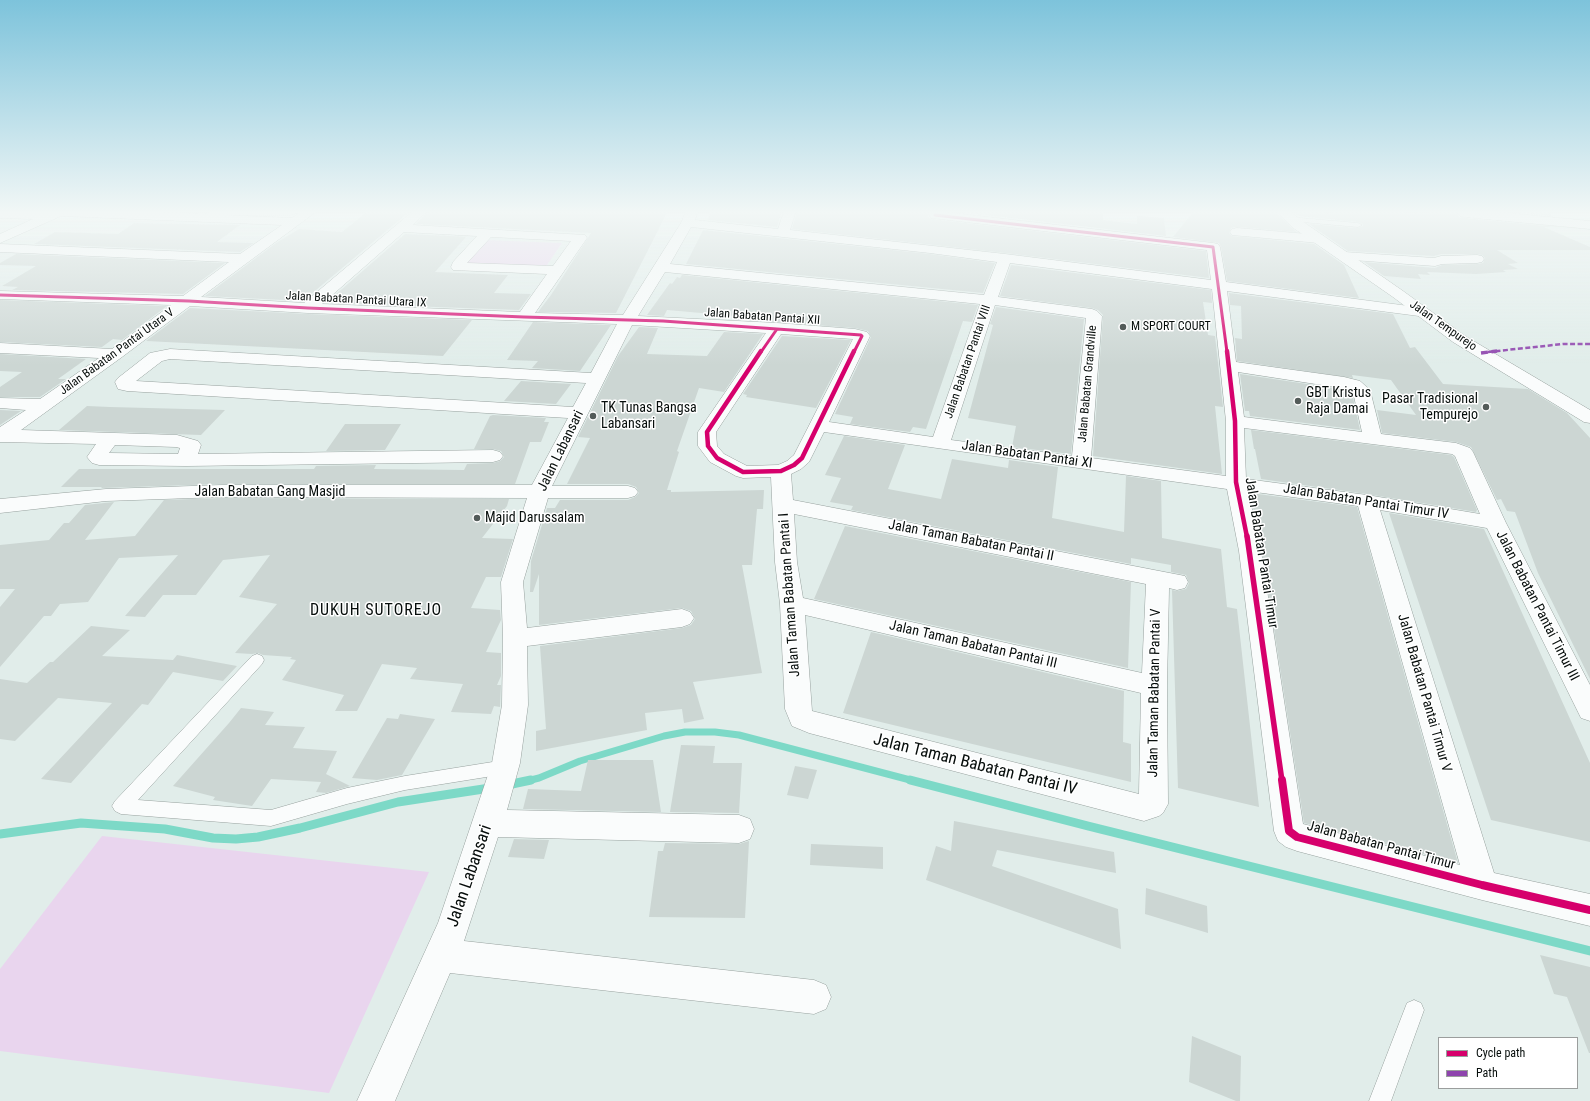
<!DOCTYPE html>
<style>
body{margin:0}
#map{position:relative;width:1590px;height:1101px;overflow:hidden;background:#e1edea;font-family:"Roboto Condensed",sans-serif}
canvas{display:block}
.legend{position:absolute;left:1438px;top:1037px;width:140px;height:52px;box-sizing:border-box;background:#fff;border:1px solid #9b9e9d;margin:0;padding:5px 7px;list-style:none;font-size:12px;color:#060d0b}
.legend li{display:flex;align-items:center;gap:8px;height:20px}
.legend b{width:20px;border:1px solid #9b9e9d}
</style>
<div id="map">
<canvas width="1590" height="1101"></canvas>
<ul class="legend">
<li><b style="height:5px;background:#d6006c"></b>Cycle path</li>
<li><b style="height:5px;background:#8e44ad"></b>Path</li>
</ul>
</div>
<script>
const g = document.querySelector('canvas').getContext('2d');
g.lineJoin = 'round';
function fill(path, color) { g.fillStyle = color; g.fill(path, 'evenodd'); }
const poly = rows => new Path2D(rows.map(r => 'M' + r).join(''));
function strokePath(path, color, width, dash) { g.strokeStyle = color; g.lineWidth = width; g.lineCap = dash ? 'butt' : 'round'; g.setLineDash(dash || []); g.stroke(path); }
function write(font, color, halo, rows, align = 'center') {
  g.font = font + ' "Roboto Condensed",sans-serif'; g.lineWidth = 3; g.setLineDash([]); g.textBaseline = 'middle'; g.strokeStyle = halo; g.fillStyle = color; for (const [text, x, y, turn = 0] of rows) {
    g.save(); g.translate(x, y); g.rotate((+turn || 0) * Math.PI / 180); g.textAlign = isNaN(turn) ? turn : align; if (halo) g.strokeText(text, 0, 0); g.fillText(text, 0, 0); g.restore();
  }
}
fill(poly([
 [485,240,562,243,545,268,463,266],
 [102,836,429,872,329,1093,0,1051,0,969]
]), '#e9d5ee');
strokePath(poly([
 [527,781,539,778,580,761,664,736,685,732,715,732,739,735,914,781]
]), '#7dd9c7', 7);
strokePath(poly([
 [910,780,1088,826,1590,951],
 [507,785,531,780],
 [0,834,81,823,165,829,213,838,236,839,258,837,300,828,398,802,490,788]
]), '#7dd9c7', 9);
fill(poly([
 [368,211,410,211,303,301,205,296,276,243,299,229,342,232],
 [428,211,668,211,616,313,538,312,551,295,591,233,416,224],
 [711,211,782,211,777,227,708,220],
 [797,211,930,211,928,216,931,219,1206,251,1209,278,1005,253,792,229],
 [952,211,1103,211,1103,220,1137,224,1137,216,1164,218,1166,236],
 [1194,211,1275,211,1296,232,1237,227,1231,228,1229,233,1232,236,1314,244,1344,265,1359,298,1227,281,1221,247,1219,243,1173,237],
 [1293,211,1311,211,1334,214,1335,211,1392,211,1418,214,1416,212,1428,213,1427,211,1457,211,1459,217,1464,218,1558,227,1544,227,1590,247,1590,250,1497,250,1518,263,1508,264,1518,269,1503,270,1506,272,1476,274,1427,272,1430,275,1418,274,1421,279,1384,276,1364,262,1435,268,1442,265,1477,264,1483,263,1485,258,1482,255,1477,254,1441,254,1434,256,1348,251,1309,224,1358,228,1363,226,1363,224,1358,222,1299,216],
 [1507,211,1549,211,1551,216],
 [134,223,240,225,217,242,254,243,240,252,34,244,55,232,118,234],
 [703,230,930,254,995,263,983,293,686,264],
 [405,234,474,237,466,237,435,272,508,275,494,293,531,294,519,310,326,303],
 [16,254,225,263,183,294,12,290,18,287,2,286,36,266,0,265,0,263],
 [1011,265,1211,290,1212,303,1203,302,1208,335,1215,336,1223,407,1215,406,1222,474,1093,456,1103,315,1098,310,1092,308,1000,296],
 [682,275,978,305,972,322,963,321,926,429,913,427,910,432,850,424,853,417,835,414,871,337,868,331,855,328,733,319,735,316,667,310,664,316,647,315,670,283,672,284,677,277,680,278],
 [1229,293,1393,314,1410,348,1415,347,1443,384,1528,389,1567,413,1590,438,1590,679,1538,573,1515,512,1507,511,1501,499,1497,500,1471,447,1456,442,1382,433,1377,410,1416,415,1391,380,1352,375,1353,378,1237,361,1235,338,1242,339,1241,306,1230,305],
 [0,300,167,306,122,340,113,339,102,347,0,342],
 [996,307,1084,319,1071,454,1012,447,1016,426,968,418,993,325,990,324],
 [190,308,308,314,472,320,443,356,146,341],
 [533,322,611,325,580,371,532,368,538,361,507,360],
 [639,327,658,328,647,354,707,356,724,332,763,334,724,392,699,388,677,451,679,452,667,490,671,490,671,492,764,490,763,509,757,509,752,565,742,565,762,673,693,682,704,719,684,723,682,709,645,713,647,730,536,751,536,731,546,729,540,646,682,628,691,625,695,619,691,611,682,608,539,625,539,574,533,592,530,592,531,561,547,508,555,508,560,500,628,500,635,497,639,493,636,487,628,484,567,484,590,438,578,437,618,356],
 [782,336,851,340,816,408,746,397,747,395,743,394],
 [0,354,86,359,58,379,66,379,40,397,0,397,0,387,22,372,0,371],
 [1240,374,1347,390,1352,393,1360,430,1250,416,1249,411,1245,411],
 [521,381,571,384,556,404,504,401],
 [87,406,110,407,225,410,201,435,59,430],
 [0,410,21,411,0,425],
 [493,415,546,418,544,422,549,422,541,442,530,442,515,484,221,484,101,488,102,487,61,487,79,469,314,469,316,466,376,465,374,469,464,470,467,464,493,463,500,461,504,457,501,451,493,449,474,449,490,416],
 [345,424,401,424,385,450,326,451],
 [1251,430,1451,455,1454,457,1477,510,1476,512,1367,494,1261,479,1255,449,1254,449],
 [844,436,905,445,888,489,941,499,952,459,1008,468,1009,460,1058,467,1052,518,1124,532,1126,476,1161,481,1162,538,1221,549,1227,607,1237,609,1259,807,1178,788,1172,590,1177,591,1186,589,1189,583,1186,575,1171,572,1171,565,1131,558,1131,564,851,510,853,506,830,502,841,478,825,475],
 [1250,493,1357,507,1458,863,1304,823,1262,551],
 [221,498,509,499,507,506,482,538,513,539,501,577,486,577,471,608,500,610,501,620,486,652,501,653,501,676,497,685,501,685,500,707,494,706,491,714,451,712,463,684,410,679,417,668,382,664,357,711,335,711,344,695,282,680,296,660,290,659,292,657,263,655,258,653,252,654,235,653,277,604,239,597,270,555,223,560,196,595,163,595,145,617,125,616,178,555,119,558,88,602,60,604,51,616,44,616,0,667,0,607,15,589,0,589,0,545,49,540,64,523,69,523,85,505,114,502,85,540,135,536,164,500],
 [1389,513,1484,529,1590,763,1590,842,1491,820],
 [845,526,1131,582,1128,668,814,599],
 [91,626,130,630,102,656,173,660,177,655,237,666,223,681,173,672,148,705,142,704,71,783,41,779,112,703,58,698,15,741,0,739,0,679,27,683,50,662,53,662],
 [871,632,1124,691,1123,742,1131,744,1131,782,843,713],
 [241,708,274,712,265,725,305,727,293,748,337,751,326,774,350,786,326,793,316,792,321,782,271,779,252,806,213,800,215,797,173,786,229,723],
 [400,714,435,719,402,775,377,780,352,778,387,718,398,719],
 [681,745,715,746,713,763,742,763,739,813,670,812],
 [588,760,653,760,661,812,523,809,528,789,581,791],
 [795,766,817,770,808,799,787,795],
 [954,821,1114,852,1116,873,997,850,992,866,1118,909,1121,949,926,880,936,846,951,851],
 [514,839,549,840,544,859,508,857],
 [749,841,745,918,649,917,658,851,663,851,665,843,739,844],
 [811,844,883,847,883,869,810,865],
 [1146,888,1207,906,1208,933,1145,914],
 [1540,955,1590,967,1590,1053,1589,1053,1567,997,1554,994],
 [1192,1036,1241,1056,1240,1101,1236,1101,1189,1082]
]), '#ccd6d3');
const service = poly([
 [212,211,301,211,291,215,216,215,208,220,202,220,202,216,212,211],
 [1288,217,1358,223,1362,225,1358,227,1291,221,1287,219,1288,217],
 [257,654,262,656,264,660,262,664,138,800,271,810,347,788,405,776,505,760,511,762,513,767,511,772,505,774,405,790,347,804,271,826,121,814,115,811,112,806,115,801,252,656,257,654],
 [1414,1000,1421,1003,1424,1010,1391,1101,1369,1101,1407,1003,1414,1000]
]);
const minor = poly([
 [0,211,135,211,292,218,302,211,317,211,201,297,304,303,413,211,427,211,413,225,585,235,587,238,535,313,623,315,681,223,686,211,698,211,695,220,778,229,784,211,796,211,790,230,1005,254,1211,280,1207,250,931,218,929,215,931,212,936,211,1213,243,1218,244,1220,247,1226,282,1424,308,1427,311,1424,314,1419,316,1227,291,1236,362,1344,377,1360,381,1370,390,1381,434,1456,443,1470,448,1473,452,1506,523,1590,685,1590,721,1581,718,1487,528,1380,510,1494,873,1590,894,1590,926,1482,900,1297,851,1286,847,1278,841,1274,831,1239,551,1227,489,824,432,809,462,801,469,791,474,793,500,1185,576,1188,582,1185,588,1177,590,1169,588,1167,686,1168,804,1163,813,1159,816,1144,821,809,733,792,726,785,709,780,604,775,562,771,477,743,478,736,476,710,462,698,446,698,432,766,333,632,325,552,486,628,486,635,488,638,492,635,496,628,498,548,498,523,582,527,628,682,609,690,612,694,618,690,624,682,627,527,646,528,705,520,763,507,810,739,815,750,819,754,829,750,839,739,843,498,837,464,941,814,980,826,985,831,997,826,1009,814,1014,450,973,395,1101,357,1101,438,923,492,763,502,705,503,638,501,582,527,498,221,497,106,501,0,513,0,499,106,489,221,485,532,485,568,418,127,391,118,389,115,382,118,378,150,353,170,349,591,373,617,324,308,313,190,306,122,357,21,430,177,435,198,441,201,445,198,454,493,450,500,452,503,456,500,460,493,462,186,466,99,465,92,463,87,457,96,444,0,442,0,427,26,410,0,408,0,398,40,399,99,358,0,353,0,343,112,349,171,305,0,299,0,291,183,296,229,262,0,252,0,244,240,254,282,225,61,216,0,243,0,234,33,219,0,218,0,211],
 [691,227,930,253,997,262,984,295,670,264,691,227],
 [404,232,477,236,453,262,451,267,453,270,547,274,520,312,322,304,404,232],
 [491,237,571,241,553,266,467,263,491,237],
 [1010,263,1212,289,1226,421,1226,476,1091,458,1102,316,1097,311,1092,309,998,297,1010,263],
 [665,272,980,304,933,437,829,422,870,336,867,332,855,329,777,323,638,316,665,272],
 [995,305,1086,318,1072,456,951,440,995,305],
 [781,334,853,339,794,455,787,461,778,465,747,466,724,454,717,446,716,432,781,334],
 [170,359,586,383,573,407,136,381,162,361,170,359],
 [1238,372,1348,389,1353,392,1362,432,1244,417,1238,372],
 [1244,428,1452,454,1455,456,1480,514,1367,495,1246,479,1244,428],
 [115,445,176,447,180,448,178,454,109,453,115,445],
 [1248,491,1358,506,1460,865,1303,824,1261,551,1248,491],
 [794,514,1146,584,1142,673,803,598,797,562,794,514],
 [805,615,1141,693,1139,794,812,711,805,615],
 [1459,211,1487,211,1590,221,1590,229,1464,217,1460,216,1458,213,1459,211],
 [1237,228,1319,235,1324,236,1326,239,1324,242,1319,243,1232,235,1230,232,1232,229,1237,228],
 [1344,252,1434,258,1441,256,1477,255,1482,256,1484,259,1482,262,1477,263,1442,264,1435,266,1339,259,1337,256,1339,253,1344,252]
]);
const secondary = poly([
 [1276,211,1290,211,1302,221,1403,291,1465,336,1590,410,1590,423,1584,422,1453,342,1393,297,1292,227,1276,211]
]);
strokePath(service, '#97a19e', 1);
strokePath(minor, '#97a19e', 1);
strokePath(secondary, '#97a19e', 1);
fill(service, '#fafcfc');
fill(minor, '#fafcfc');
fill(secondary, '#fafcfc');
strokePath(poly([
 [1488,352,1563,344,1590,344]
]), '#8e44ad', 2.5, [5, 2.5]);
strokePath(poly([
 [1481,353,1497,351]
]), '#8e44ad', 3.5, [7, 3.5]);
strokePath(poly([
 [935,215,1213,247,1227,352],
 [0,295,189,301,308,308,524,317,663,321,777,329],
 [777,329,861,335,862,336,854,352],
 [761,352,777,329]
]), '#d6006c', 3);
strokePath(poly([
 [761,351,707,432,708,446,717,458,743,472,781,471,794,465,802,458,854,351],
 [1227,351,1235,421,1236,482,1247,537]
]), '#d6006c', 4.5);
strokePath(poly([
 [1247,536,1282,781]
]), '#d6006c', 5.5);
strokePath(poly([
 [1282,780,1289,831,1297,837,1482,885,1590,910]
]), '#d6006c', 8);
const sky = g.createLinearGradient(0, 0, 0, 366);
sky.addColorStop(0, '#7dc3db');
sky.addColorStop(0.58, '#f2f7f6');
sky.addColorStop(1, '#f2f7f600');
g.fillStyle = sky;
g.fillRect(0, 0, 1590, 366);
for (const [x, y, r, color] of [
 [1123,327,4,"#535b59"],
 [1298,401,4,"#535b59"],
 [1486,407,4,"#535b59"],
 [593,416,4,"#535b59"],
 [477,518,4,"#535b59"]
]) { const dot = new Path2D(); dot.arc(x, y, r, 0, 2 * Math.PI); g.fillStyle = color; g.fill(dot); strokePath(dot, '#fff', 1.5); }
write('12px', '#060d0b', '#fff', [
 ["Jalan Babatan Pantai Utara IX",356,300,3],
 ["Jalan Babatan Pantai XII",762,317,4],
 ["Jalan Tempurejo",1443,326,35],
 ["Jalan Babatan Pantai Utara V",117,352,-36],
 ["Jalan Babatan Pantai VIII",968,362,-71],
 ["Jalan Babatan Grandville",1088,384,-85]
]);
write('12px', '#060d0b', '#fff', [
 ["M SPORT COURT",1131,327]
], 'left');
write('14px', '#060d0b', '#fff', [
 ["GBT Kristus",1306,393],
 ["Raja Damai",1306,409],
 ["Pasar Tradisional",1478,399,"right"],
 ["Tempurejo",1478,415,"right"],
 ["TK Tunas Bangsa",601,408],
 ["Labansari",601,424],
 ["Majid Darussalam",485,518]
], 'left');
write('14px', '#060d0b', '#fff', [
 ["Jalan Labansari",561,451,-64],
 ["Jalan Babatan Pantai XI",1027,455,8],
 ["Jalan Babatan Gang Masjid",270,492],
 ["Jalan Babatan Pantai Timur IV",1366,502,9],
 ["Jalan Taman Babatan Pantai II",971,541,11],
 ["Jalan Babatan Pantai Timur",1261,553,81],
 ["Jalan Taman Babatan Pantai I",790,595,-94],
 ["Jalan Babatan Pantai Timur III",1537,606,63],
 ["Jalan Taman Babatan Pantai III",973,645,13],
 ["Jalan Taman Babatan Pantai V",1155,693,-89],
 ["Jalan Babatan Pantai Timur V",1424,693,74],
 ["Jalan Babatan Pantai Timur",1381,846,15]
]);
g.letterSpacing = '1px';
write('16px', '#060d0b', '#fff', [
 ["DUKUH SUTOREJO",376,611]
]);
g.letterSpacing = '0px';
write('17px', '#060d0b', '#fff', [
 ["Jalan Taman Babatan Pantai IV",975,765,14],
 ["Jalan Labansari",470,876,-71]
]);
</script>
